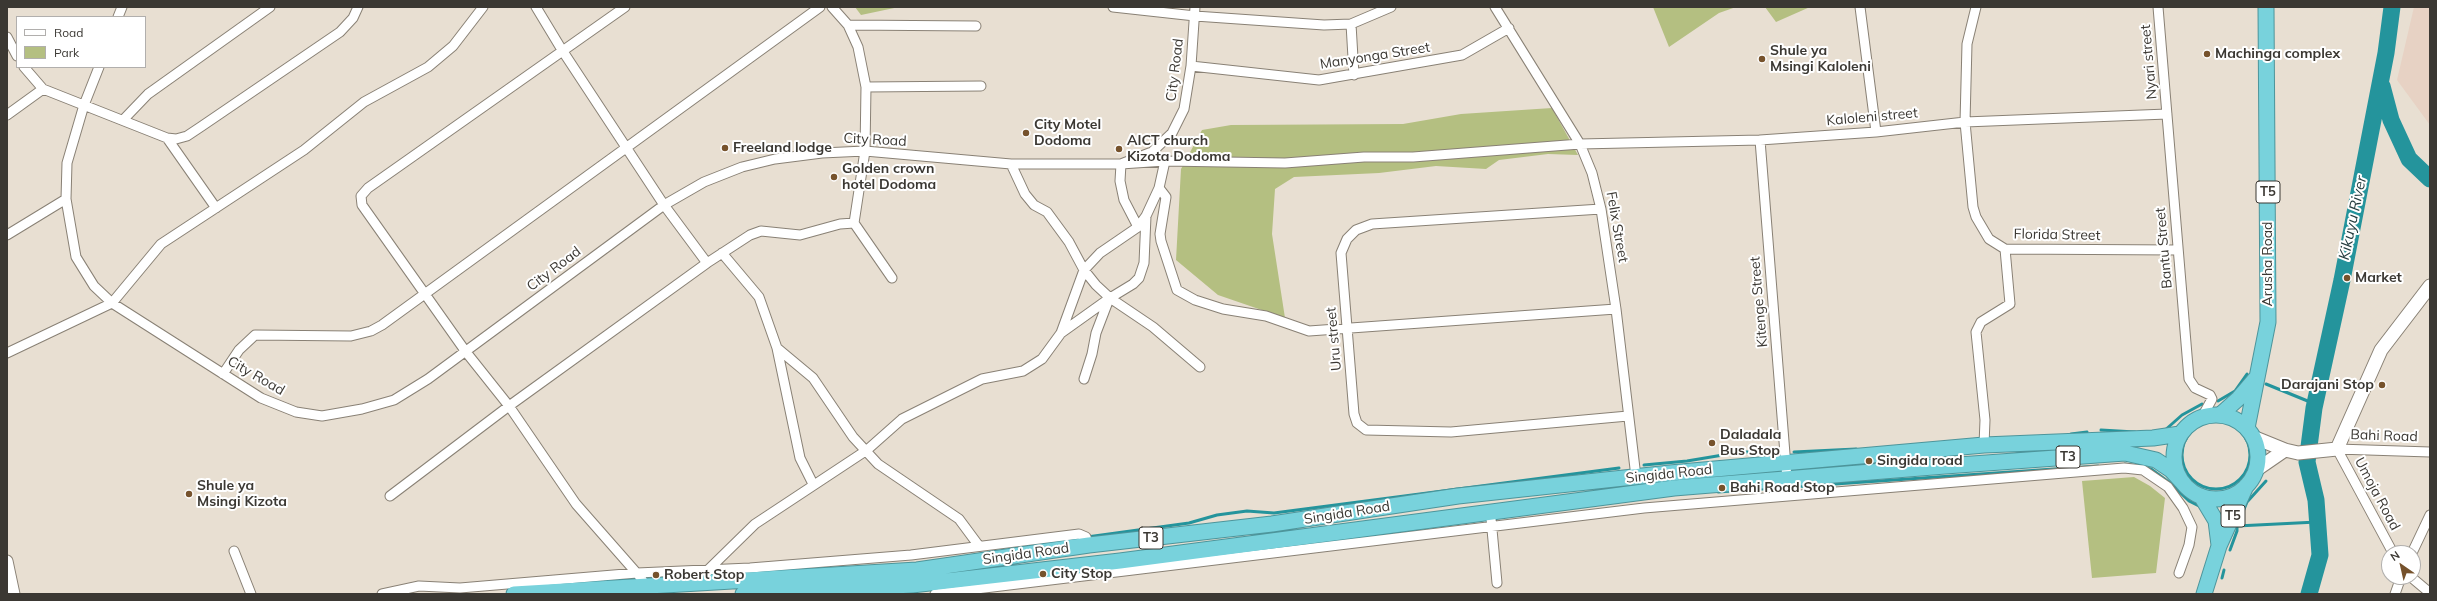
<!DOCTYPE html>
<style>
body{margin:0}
#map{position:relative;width:2437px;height:601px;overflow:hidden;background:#e8dfd2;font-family:Mulish,sans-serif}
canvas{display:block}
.frame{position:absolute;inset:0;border:8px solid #3b3833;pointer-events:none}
.legend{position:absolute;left:16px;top:16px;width:130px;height:52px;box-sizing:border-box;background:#fff;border:1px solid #b1afad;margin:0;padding:5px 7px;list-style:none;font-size:12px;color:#3b3833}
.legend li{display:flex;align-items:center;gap:8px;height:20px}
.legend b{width:20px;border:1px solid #b1afad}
.north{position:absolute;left:2381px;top:545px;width:40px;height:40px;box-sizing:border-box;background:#fff;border:1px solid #b1afad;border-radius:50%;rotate:326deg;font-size:11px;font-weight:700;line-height:16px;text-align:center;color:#3b3833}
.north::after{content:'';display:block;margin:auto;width:14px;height:18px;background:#76522c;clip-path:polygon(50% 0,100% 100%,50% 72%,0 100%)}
</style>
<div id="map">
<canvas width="2437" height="601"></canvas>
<div class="frame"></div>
<ul class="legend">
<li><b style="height:5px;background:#fff"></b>Road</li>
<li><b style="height:11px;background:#b4bf81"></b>Park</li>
</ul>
<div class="north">N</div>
</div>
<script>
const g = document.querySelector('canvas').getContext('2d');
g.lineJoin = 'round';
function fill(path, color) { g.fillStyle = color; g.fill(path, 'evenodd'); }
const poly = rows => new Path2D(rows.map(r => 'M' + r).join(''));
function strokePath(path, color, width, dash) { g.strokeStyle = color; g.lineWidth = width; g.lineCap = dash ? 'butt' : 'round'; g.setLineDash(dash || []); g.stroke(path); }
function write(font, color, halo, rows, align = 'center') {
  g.font = font + ' Mulish,sans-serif'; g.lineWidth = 4; g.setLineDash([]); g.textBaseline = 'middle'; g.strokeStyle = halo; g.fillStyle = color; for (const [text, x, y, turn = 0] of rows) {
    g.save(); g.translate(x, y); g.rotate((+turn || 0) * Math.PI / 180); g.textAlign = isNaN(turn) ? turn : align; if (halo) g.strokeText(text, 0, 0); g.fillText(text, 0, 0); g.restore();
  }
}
fill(poly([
 [2414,7,2430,7,2430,125,2397,80]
]), '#e7d2c4');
fill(poly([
 [855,7,899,7,861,15],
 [1653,7,1736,7,1719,13,1669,47],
 [1765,7,1810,7,1776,22],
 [1552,108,1578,155,1548,154,1499,160,1486,169,1436,166,1379,173,1294,177,1275,189,1272,234,1285,318,1218,295,1176,260,1181,169,1202,130,1231,125,1403,124,1461,114],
 [2134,477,2150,486,2165,498,2156,573,2092,578,2082,481]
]), '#b4bf81');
strokePath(poly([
 [2266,384,2315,404],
 [2218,401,2235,391,2247,374],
 '2182 455a34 34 0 1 1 68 0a34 34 0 1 1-68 0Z',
 [2101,430,2135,432],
 [2164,431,2182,415,2202,404],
 [2071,434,2087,432],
 [1794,452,1856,449],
 [2125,464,2151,469,2170,483,2189,501,2201,507],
 [1644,465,1687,461,1741,452,1776,452],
 [1718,492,2098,466],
 [2237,526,2317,522],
 [1087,537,1189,523,1217,515,1247,511,1274,513,1619,468],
 [2230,550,2237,531,2237,526,2247,502,2266,481],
 [2222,578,2224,570]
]), '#24949c', 3);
strokePath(poly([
 [2382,86,2391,120,2409,159,2430,179],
 [2309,594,2320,555,2316,500,2307,462,2314,408,2342,280,2386,53,2392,7]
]), '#24949c', 17);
const minor = poly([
 [536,7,562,50,664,205,707,263],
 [625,7,368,188,361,196,362,205,466,352,509,406,576,504,641,578,645,585,645,594],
 [832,7,848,25,858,47,866,87,865,151,854,223,892,278],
 [1113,7,1195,16,1324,25,1351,24,1391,7],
 [1495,7,1580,144,1592,173,1601,209,1616,309,1636,477],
 [1860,7,1876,132],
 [1976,7,1967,44,1965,122,1973,207,1976,217,1989,239,2005,249,2178,250],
 [2158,7,2189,379,2195,388,2210,395,2212,399,2202,417],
 [118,17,122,7],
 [1351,24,1354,75],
 [848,25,976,26],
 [7,37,17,56],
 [1191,66,1319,80,1462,55,1509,28],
 [24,67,43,89,167,138,176,139,187,136,202,126,340,32,353,18,358,7],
 [99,67,84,105,67,163,66,199,76,257,94,286,112,303,261,398,296,412,322,416,362,409,394,400,428,379,664,205,704,182,742,167,775,159,822,153,865,151,1011,164,1121,164,1152,152,1172,133,1184,109,1191,66,1195,7],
 [866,87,981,86],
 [7,115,43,89],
 [124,119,148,94,270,7],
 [167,138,216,208],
 [1760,140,1787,479],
 [1011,164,1025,194,1034,205,1047,212,1069,242,1084,270,1096,285,1110,298,1153,327,1200,367],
 [1159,188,1166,197,1160,234,1161,241,1177,290,1195,300,1223,309,1266,316,1309,331,1616,309],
 [1601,209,1372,224,1356,230,1347,239,1341,253,1354,414,1357,423,1366,430,1451,432,1628,416],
 [1138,227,1124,200,1120,181,1121,164,1165,161,1285,163,1364,157,1413,157,1580,144,1760,140,1876,132,1965,122,2167,114],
 [7,235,66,199],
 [722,253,759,297,777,348,813,378,853,437,878,464,959,519,979,546],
 [1061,333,1110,298,1133,284,1139,278,1144,263,1146,216,1159,188,1165,161],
 [777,348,800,458,813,484],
 [7,353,112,303,161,244,304,150,364,102,428,67,453,46,483,7],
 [223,374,239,350,255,335,351,336,371,331,382,325,820,7],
 [1084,379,1092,354,1096,333,1109,299],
 [1984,445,1985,420,1976,332,1981,322,2010,304,2005,249],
 [390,496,509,406,707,263,750,235,761,231,800,235,840,224,854,223],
 [1491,519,1497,583],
 [234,551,251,594],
 [2393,553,2337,449,2430,452],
 [2412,553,2430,515],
 [708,570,755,524,867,450,902,419,982,379,1023,371,1042,359,1061,333,1084,270,1100,253,1138,227,1146,216],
 [2411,577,2430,593],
 [382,594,419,586,460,588,637,573,750,568,911,555,1079,534,1086,537,1089,545],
 [935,594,1644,508,2124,468,2143,470,2168,487,2183,508,2192,527,2189,545,2179,573],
 [2395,594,2401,577]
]);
const tertiary = poly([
 [7,561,14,594]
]);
const secondary = poly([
 [2253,437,2285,450,2298,453,2337,449,2381,350,2430,286],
 [2256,470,2285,450]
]);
const trunk = poly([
 [2220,415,2239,398,2257,377],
 '2174 457a42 42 0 1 1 84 0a42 42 0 1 1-84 0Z',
 [2247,428,2268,322,2266,7],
 [2201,496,2216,521,2219,545],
 [514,594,917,570,1089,545,1272,524,1458,496,1670,473,1984,445,2153,438,2180,434],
 [743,594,912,585,1120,561,1674,488,1945,466,2125,453,2156,460,2171,470,2183,483],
 [2204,594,2219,546,2246,486]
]);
strokePath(minor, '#898175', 11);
strokePath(tertiary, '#898175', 13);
strokePath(secondary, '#898175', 15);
strokePath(trunk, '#4d959b', 17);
strokePath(minor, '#fff', 9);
strokePath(tertiary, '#fff', 11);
strokePath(secondary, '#fff', 13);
strokePath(trunk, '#78d2dc', 15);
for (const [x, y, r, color] of [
 [2207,54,4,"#76522c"],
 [1762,59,4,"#76522c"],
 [1026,133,4,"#76522c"],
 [725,148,4,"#76522c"],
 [1119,149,4,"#76522c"],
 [834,177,4,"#76522c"],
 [2347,278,4,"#76522c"],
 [2382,385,4,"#76522c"],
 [1712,443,4,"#76522c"],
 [1869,461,4,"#76522c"],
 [1722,488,4,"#76522c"],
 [189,494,4,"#76522c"],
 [1043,574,4,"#76522c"],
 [656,575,4,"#76522c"]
]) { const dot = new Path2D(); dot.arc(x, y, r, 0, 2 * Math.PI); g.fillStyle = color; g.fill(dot); strokePath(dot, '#fff', 1.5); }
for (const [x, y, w] of [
 [2268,192,24],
 [2068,457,24],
 [2233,516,24],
 [1151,538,24]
]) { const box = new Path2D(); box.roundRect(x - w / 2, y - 11, w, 22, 3); g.fillStyle = '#fff'; g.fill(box); strokePath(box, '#3b3833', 1); }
write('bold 13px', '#3b3833', null, [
 ["T5",2268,192],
 ["T3",2068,457],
 ["T5",2233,516],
 ["T3",1151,538]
]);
write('bold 14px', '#3b3833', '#fff', [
 ["Shule ya",1770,51],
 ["Msingi Kaloleni",1770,67],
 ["Machinga complex",2215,54],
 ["City Motel",1034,125],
 ["Dodoma",1034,141],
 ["AICT church",1127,141],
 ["Kizota Dodoma",1127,157],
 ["Freeland lodge",733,148],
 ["Golden crown",842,169],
 ["hotel Dodoma",842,185],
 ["Market",2355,278],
 ["Darajani Stop",2374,385,"right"],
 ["Daladala",1720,435],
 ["Bus Stop",1720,451],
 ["Singida road",1877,461],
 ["Shule ya",197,486],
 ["Msingi Kizota",197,502],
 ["Bahi Road Stop",1730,488],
 ["City Stop",1051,574],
 ["Robert Stop",664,575]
], 'left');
write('14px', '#3b3833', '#fff', [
 ["Manyonga Street",1375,56,-9],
 ["Nyari street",2149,62,-95],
 ["City Road",1175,70,-83],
 ["Kaloleni street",1872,117,-5],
 ["City Road",875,140,3],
 ["Felix Street",1617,227,80],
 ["Florida Street",2057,235,1],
 ["Bantu Street",2164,248,-95],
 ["Arusha Road",2268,264,-90],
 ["City Road",554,269,-37],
 ["Kitenge Street",1759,302,-95],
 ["Uru street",1334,339,-95],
 ["City Road",256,376,30],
 ["Bahi Road",2384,436,2],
 ["Singida Road",1669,474,-6],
 ["Umoja Road",2377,494,62],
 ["Singida Road",1347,513,-9],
 ["Singida Road",1026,554,-8]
]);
write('italic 15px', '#243c3e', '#fff', [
 ["Kikuyu River",2353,218,-78]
]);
</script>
